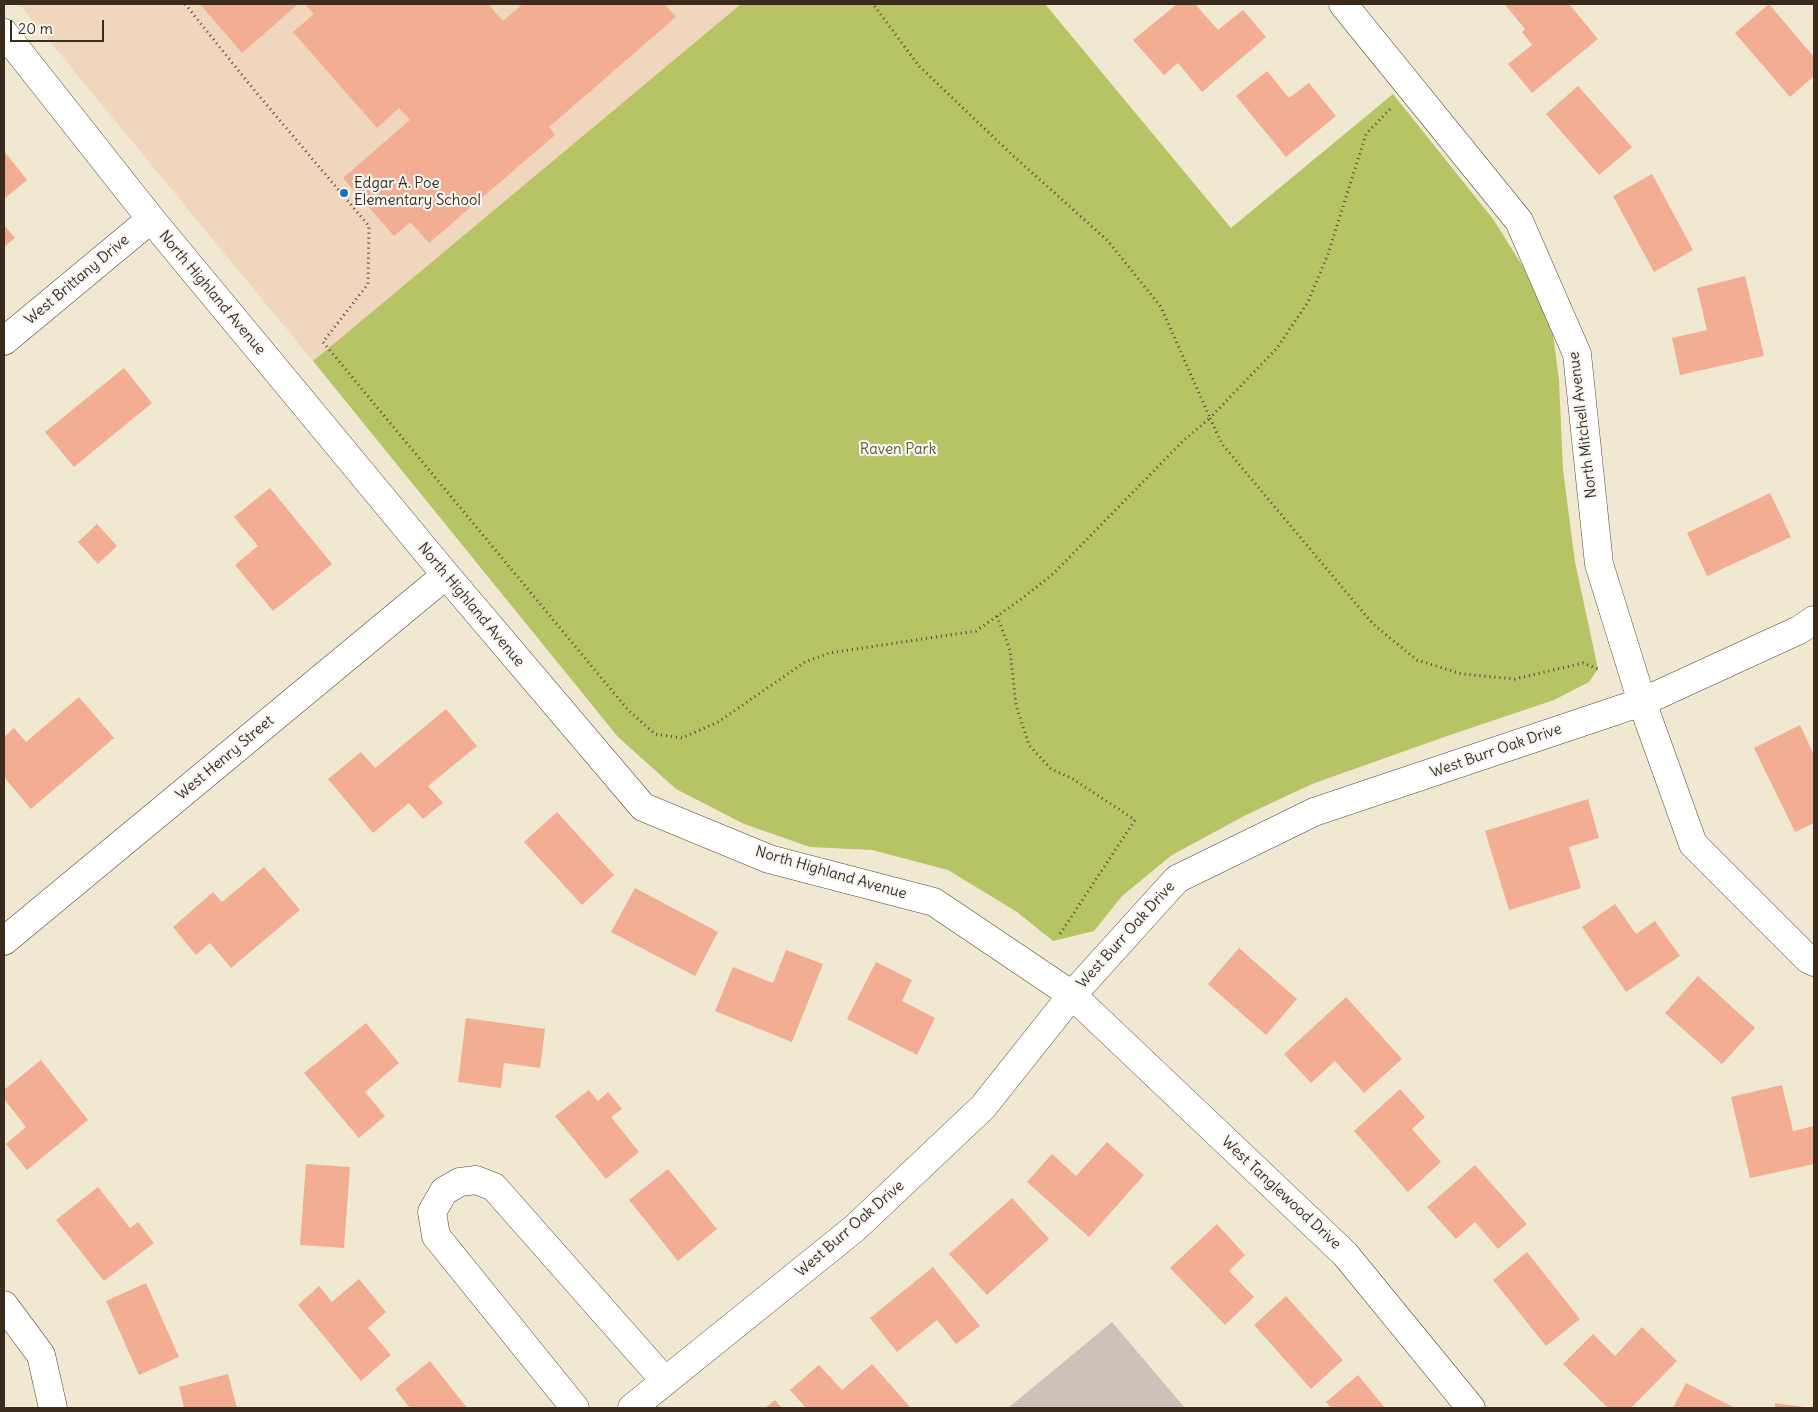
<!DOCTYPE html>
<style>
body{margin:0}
#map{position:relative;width:1818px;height:1412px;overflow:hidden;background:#f1e8d2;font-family:Delius,sans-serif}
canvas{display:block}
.frame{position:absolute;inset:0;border:5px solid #3b2a1e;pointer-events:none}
.scale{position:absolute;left:10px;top:20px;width:94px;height:22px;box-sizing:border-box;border:2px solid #3b2a1e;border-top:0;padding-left:6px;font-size:15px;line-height:18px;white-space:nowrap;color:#3b2a1e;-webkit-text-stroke:4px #f6f6f2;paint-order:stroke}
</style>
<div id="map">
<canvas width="1818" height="1412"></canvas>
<div class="frame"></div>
<div class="scale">20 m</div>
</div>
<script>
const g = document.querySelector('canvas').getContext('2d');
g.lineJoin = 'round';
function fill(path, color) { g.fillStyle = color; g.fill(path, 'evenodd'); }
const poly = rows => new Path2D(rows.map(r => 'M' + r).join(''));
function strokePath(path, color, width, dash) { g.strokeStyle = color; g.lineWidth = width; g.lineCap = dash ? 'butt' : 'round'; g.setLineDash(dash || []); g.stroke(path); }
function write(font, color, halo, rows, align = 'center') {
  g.font = font + ' Delius,sans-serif'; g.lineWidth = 4.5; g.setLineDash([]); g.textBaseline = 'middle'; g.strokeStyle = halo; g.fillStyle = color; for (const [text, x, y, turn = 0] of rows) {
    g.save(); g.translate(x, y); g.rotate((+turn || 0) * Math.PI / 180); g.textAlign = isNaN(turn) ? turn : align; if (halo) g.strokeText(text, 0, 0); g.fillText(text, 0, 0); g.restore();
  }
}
fill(poly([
 [19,4,741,4,313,361]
]), '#efd6bc');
fill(poly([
 [1112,1322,1185,1408,1008,1408]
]), '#cdc2b9');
fill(poly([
 [741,4,1045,4,1231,228,1393,94,1493,219,1525,270,1553,334,1559,380,1563,470,1575,562,1598,669,1589,682,1554,700,1447,736,1312,784,1246,815,1172,855,1122,896,1094,931,1053,941,1017,912,948,870,872,850,810,847,744,824,676,789,618,737,313,361]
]), '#b7c466');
fill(poly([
 [200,4,298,4,242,53],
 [305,4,488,4,503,21,523,4,664,4,676,17,549,127,555,135,429,243,410,222,394,236,343,178,410,120,399,108,377,128,293,32,314,14],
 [1177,4,1195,4,1218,30,1243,10,1266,37,1202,92,1178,63,1164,75,1133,40],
 [1508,4,1569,4,1598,39,1532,93,1508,64,1532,45,1522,32,1525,29,1506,6],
 [1769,4,1814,57,1814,76,1790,97,1735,33],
 [1267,71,1289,98,1309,83,1336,116,1286,157,1236,96],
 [1578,86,1632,147,1599,175,1546,114],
 [4,151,27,180,4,199],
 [1652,174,1693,250,1654,272,1613,196],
 [4,225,15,238,4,247],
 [1745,276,1764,356,1680,375,1672,338,1707,330,1697,288],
 [124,368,152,403,74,467,45,432],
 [270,488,332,564,273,611,235,565,258,546,234,517],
 [1770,493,1791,537,1707,576,1687,533],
 [97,524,117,546,98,564,78,542],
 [79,697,114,738,31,809,4,777,4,737,14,728,26,742],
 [446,709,477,746,428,786,443,803,423,819,409,803,373,833,328,779,361,752,375,768],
 [1800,725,1814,755,1814,823,1795,832,1754,748],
 [1588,799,1599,838,1569,847,1581,888,1509,910,1485,831],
 [557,812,614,875,582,905,524,842],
 [264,867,300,910,231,968,210,943,196,955,173,927,213,892,222,902],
 [635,888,718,932,695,976,611,932],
 [1615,904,1636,934,1655,921,1680,956,1626,992,1582,927],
 [1239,948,1297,999,1266,1035,1208,984],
 [786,950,823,964,792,1042,715,1011,733,967,773,983],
 [876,962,912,980,902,1001,935,1018,917,1055,847,1019],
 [1698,976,1755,1028,1722,1064,1665,1013],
 [1346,997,1402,1059,1364,1093,1335,1061,1311,1083,1284,1054],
 [466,1018,545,1029,540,1068,504,1063,501,1088,458,1082],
 [366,1023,399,1063,365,1092,385,1116,359,1138,304,1073],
 [41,1060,88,1120,27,1170,6,1144,26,1127,4,1099,4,1090],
 [1782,1085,1793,1131,1814,1126,1814,1164,1750,1178,1731,1097],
 [1400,1089,1425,1117,1412,1129,1441,1162,1408,1192,1354,1131],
 [589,1090,598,1101,608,1092,622,1109,611,1117,639,1152,606,1179,555,1116],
 [1107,1142,1144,1175,1089,1237,1027,1182,1052,1154,1076,1176],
 [306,1164,350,1167,344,1248,300,1245],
 [1475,1165,1527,1224,1498,1249,1475,1222,1456,1239,1427,1207],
 [668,1169,717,1229,678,1261,629,1200],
 [98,1187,130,1228,138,1222,154,1243,104,1281,56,1220],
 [1012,1198,1049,1239,987,1295,949,1254],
 [1217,1224,1245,1255,1229,1271,1254,1297,1225,1325,1170,1268],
 [1527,1252,1580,1319,1546,1346,1493,1280],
 [933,1267,980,1326,956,1344,937,1320,897,1352,870,1318],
 [359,1279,386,1312,368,1328,391,1355,361,1381,298,1305,319,1286,332,1302],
 [146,1283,179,1357,139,1375,106,1301],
 [1286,1296,1343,1360,1311,1389,1254,1325],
 [1642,1327,1677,1361,1631,1408,1608,1408,1563,1364,1593,1334,1615,1356],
 [430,1361,467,1408,410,1408,395,1389],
 [872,1364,911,1408,806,1408,790,1390,819,1365,842,1390],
 [228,1374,237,1408,184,1408,179,1387],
 [1358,1375,1385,1408,1331,1408,1326,1402],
 [1686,1383,1735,1408,1673,1408],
 [775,1400,782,1408,765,1408],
 [1775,1403,1804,1407,1804,1408,1775,1408]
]), '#f2ad93');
const street = poly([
 [1343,4,1519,221,1577,354,1599,564,1642,702,1693,844,1808,959,1814,962],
 [4,33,151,219,446,575,643,807,769,859,934,902,1072,995,1345,1254,1471,1408],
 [4,341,151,219],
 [4,941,446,575],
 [4,1305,41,1355,53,1408],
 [575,1408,436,1236,432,1212,444,1191,460,1182,476,1180,494,1187,665,1381],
 [632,1408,855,1228,983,1107,1072,995,1177,879,1314,812,1642,702,1799,630,1814,620]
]);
strokePath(street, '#564639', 29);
strokePath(poly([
 [185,4,255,91,369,226,368,284,323,342,628,710,655,734,682,738,718,722,805,662,829,653,976,631,1020,600,1053,574,1184,440,1210,418,1161,307,1108,241,1008,151,919,66,873,4],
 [1390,109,1366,134,1328,254,1308,302,1277,348,1210,418,1222,444,1373,624,1417,660,1462,674,1515,679,1583,663,1598,669],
 [997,616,1010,650,1016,705,1029,745,1051,769,1073,779,1135,820,1060,934]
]), '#564639', 3, [1, 4]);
strokePath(street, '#fff', 28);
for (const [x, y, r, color] of [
 [344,193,5,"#1f6fb2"]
]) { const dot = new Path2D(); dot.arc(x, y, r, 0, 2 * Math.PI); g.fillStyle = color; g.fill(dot); strokePath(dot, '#f6f6f2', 2); }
write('15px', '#3b2a1e', '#f6f6f2', [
 ["Edgar A. Poe",354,184],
 ["Elementary School",354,201]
], 'left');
write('15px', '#3b2a1e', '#f6f6f2', [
 ["West Brittany Drive",77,280,-40],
 ["North Highland Avenue",212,293,50],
 ["North Mitchell Avenue",1583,425,-97],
 ["North Highland Avenue",471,605,50],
 ["West Burr Oak Drive",1496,751,-19],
 ["West Henry Street",225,758,-40],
 ["North Highland Avenue",831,873,16],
 ["West Burr Oak Drive",1126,935,-48],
 ["West Tanglewood Drive",1281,1193,43],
 ["West Burr Oak Drive",850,1229,-41]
]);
write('15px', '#605834', '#f6f6f2', [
 ["Raven Park",898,450]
]);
</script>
